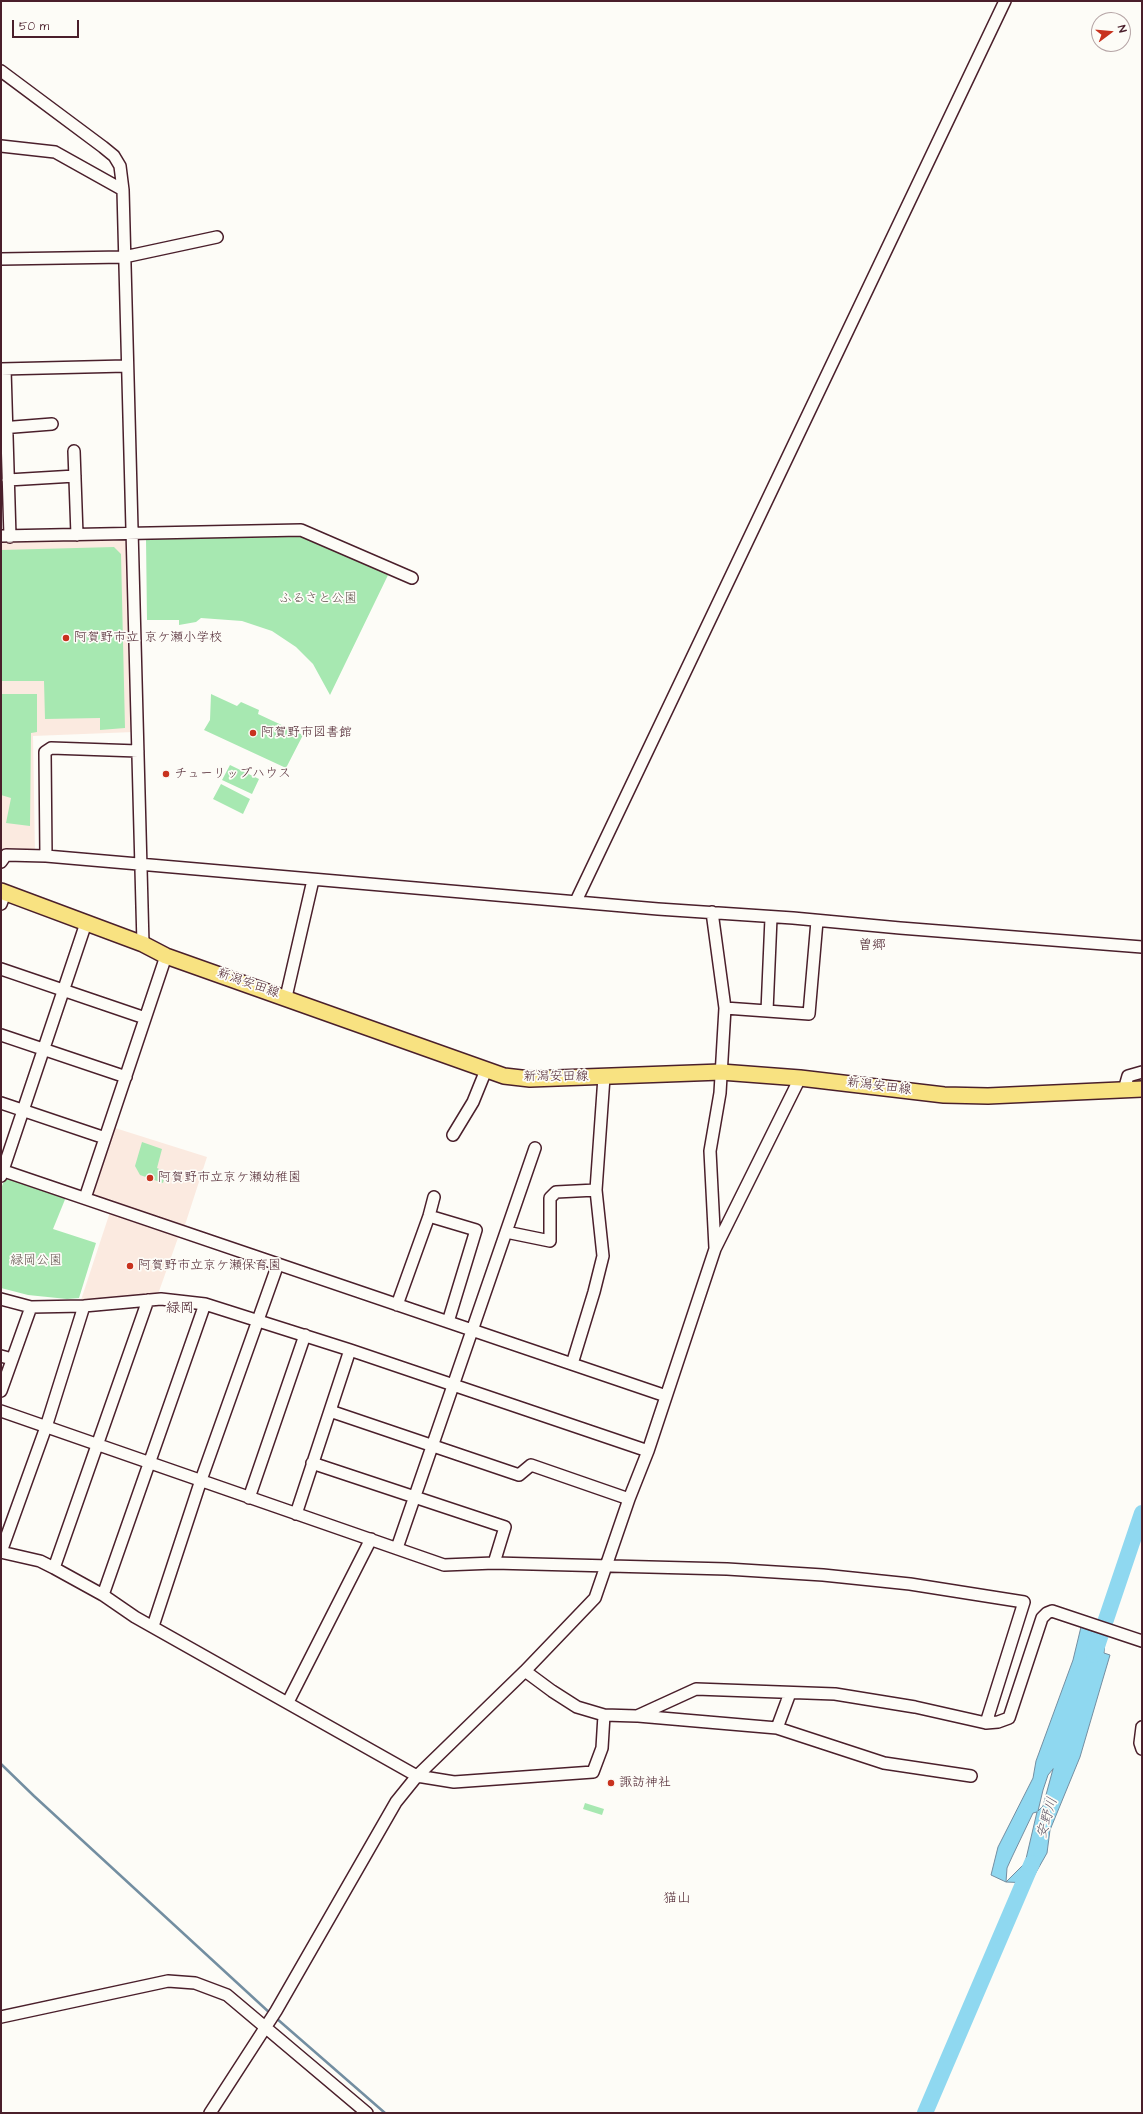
<!DOCTYPE html>
<meta charset="utf-8">
<style>
body{margin:0}
#map{position:relative;width:1143px;height:2114px;overflow:hidden;background:#fdfcf7;font-family:"Architects Daughter",sans-serif}
canvas{display:block}
.frame{position:absolute;inset:0;border:2px solid #4a1f2b;pointer-events:none}
.north{position:absolute;left:1091px;top:12px;width:40px;height:40px;box-sizing:border-box;background:#fdfcf7;border:1px solid #b5a4a5;border-radius:50%;rotate:74deg;font-size:11px;font-weight:700;line-height:16px;text-align:center;color:#4a1f2b}
.north::after{content:'';display:block;margin:auto;width:14px;height:18px;background:#c8321e;clip-path:polygon(50% 0,100% 100%,50% 72%,0 100%)}
.scale{position:absolute;left:12px;top:20px;width:67px;height:18px;box-sizing:border-box;border:2px solid #4a1f2b;border-top:0;padding-left:5px;font-size:12px;line-height:14px;white-space:nowrap;color:#4a1f2b;-webkit-text-stroke:3px #fdfcf7;paint-order:stroke}
</style>
<div id="map">
<canvas width="1143" height="2114"></canvas>
<div class="frame"></div>
<div class="north">N</div>
<div class="scale">50 m</div>
</div>
<script>
const g = document.querySelector('canvas').getContext('2d');
g.lineJoin = 'round';
function fill(path, color) { g.fillStyle = color; g.fill(path, 'evenodd'); }
const poly = rows => new Path2D(rows.map(r => 'M' + r).join(''));
function strokePath(path, color, width, dash) { g.strokeStyle = color; g.lineWidth = width; g.lineCap = dash ? 'butt' : 'round'; g.setLineDash(dash || []); g.stroke(path); }
function write(font, color, halo, rows, align = 'center') {
  g.font = font + ' "Architects Daughter","Klee One",sans-serif'; g.lineWidth = 3.5; g.setLineDash([]); g.textBaseline = 'middle'; g.strokeStyle = halo; g.fillStyle = color; for (const [text, x, y, turn = 0] of rows) {
    g.save(); g.translate(x, y); g.rotate((+turn || 0) * Math.PI / 180); g.textAlign = isNaN(turn) ? turn : align; if (halo) g.strokeText(text, 0, 0); g.fillText(text, 0, 0); g.restore();
  }
}
fill(poly([
 [123,540,128,544,134,732,33,736,35,854,5,850,1,856,1,542],
 [115,1128,207,1157,184,1228,92,1198],
 [110,1212,179,1235,157,1297,80,1303]
]), '#fbeae0');
fill(poly([
 [303,534,389,573,330,695,313,664,296,647,272,631,242,621,201,618,196,622,179,625,179,620,147,620,146,539],
 [114,547,121,554,125,728,100,730,100,718,45,719,44,681,1,681,1,550],
 [1,694,37,694,37,732,31,733,30,826,6,823,11,798,1,795],
 [211,694,237,706,241,702,259,710,258,714,303,735,286,768,204,730,210,720],
 [230,765,259,779,252,794,222,780],
 [221,784,250,799,243,814,213,799],
 [142,1142,162,1149,157,1168,166,1172,163,1183,140,1175,135,1166],
 [5,1178,66,1197,53,1229,96,1243,79,1298,67,1299,28,1295,1,1288,1,1189],
 [585,1803,604,1809,602,1815,583,1809]
]), '#a7e8b1');
const water = poly([
 [1081,1627,1100,1634,1105,1641,1104,1653,1110,1655,1102,1682,1080,1757,1050,1830,1047,1853,1030,1883,1006,1882,991,1875,998,1847,1033,1778,1036,1761,1073,1660,1081,1627],
 [1053,1769,1043,1806,1038,1811,1043,1790,1048,1775,1053,1769],
 [1037,1812,1025,1863,1006,1882,1007,1868,1012,1857,1033,1813,1037,1812]
]);
fill(water, '#8fd8f0');
strokePath(water, '#738ea1', 1);
strokePath(poly([
 [1,1764,34,1796,271,2014],
 [276,2018,385,2113]
]), '#738ea1', 2.5);
strokePath(poly([
 [1094,1655,1142,1513],
 [925,2113,1032,1863]
]), '#8fd8f0', 16);
const minor = poly([
 [1,71,103,147,114,156,120,166,123,190,143,944],
 [1,146,55,152,123,190],
 [1,259,124,257,217,237],
 [1,369,126,366],
 [5,369,10,537],
 [1,428,52,424],
 [74,451,77,535],
 [8,480,75,476],
 [1,536,301,530,412,578],
 [46,856,45,752,51,748,138,751],
 [1,862,6,855,46,856,658,909,793,918,900,928,1142,947],
 [576,901,1005,1],
 [1,904,5,893],
 [712,912,725,1008,720,1093,710,1151,715,1248],
 [1,969,145,1018],
 [286,997,313,880],
 [725,1008,809,1014,817,921],
 [767,1011,771,918],
 [1,1035,126,1077],
 [1124,1090,1128,1076,1142,1072],
 [1,1103,105,1138],
 [453,1135,473,1102,486,1070],
 [1,1170,666,1396],
 [1,1176,86,923],
 [85,1198,166,956],
 [429,1216,476,1230,448,1322],
 [506,1232,550,1241,550,1198,556,1192,596,1190],
 [1,1299,31,1307,84,1306,161,1299,205,1304,350,1350,648,1451],
 [397,1305,429,1216,434,1197],
 [1,1356,12,1359],
 [572,1364,594,1292,603,1256,596,1190,604,1077],
 [1,1391,31,1307],
 [1,1411,444,1565,494,1563,727,1569,823,1575,910,1584,1024,1602,986,1723],
 [330,1411,519,1475,531,1465,629,1499],
 [312,1463,505,1527,494,1563],
 [249,1498,305,1335],
 [296,1514,350,1350],
 [397,1548,535,1148],
 [1,1552,40,1561,54,1568,103,1595,135,1617,417,1776,454,1782,593,1772,602,1748,604,1715],
 [1,1552,46,1427,84,1306],
 [54,1568,148,1300],
 [103,1595,205,1304],
 [153,1626,201,1480,278,1264],
 [525,1671,552,1691,577,1707,604,1715,637,1716,696,1689,835,1694,915,1707,986,1723,998,1722,1009,1718,1042,1618,1047,1613,1052,1611,1142,1641],
 [288,1702,371,1539],
 [638,1716,777,1728,884,1763,971,1776],
 [1142,1727,1140,1743,1142,1749],
 [777,1728,790,1693],
 [1,2017,168,1981,195,1983,227,1995,367,2113],
 [210,2113,276,2011,396,1802,417,1776,525,1671,595,1598,629,1499,648,1451,715,1249,800,1078]
]);
const major = poly([
 [1,891,143,944,166,956,504,1076,530,1079,721,1072,800,1078,944,1095,988,1096,1142,1089]
]);
strokePath(minor, '#4a1f2b', 14);
strokePath(major, '#4a1f2b', 18);
strokePath(minor, '#fdfcf7', 11);
strokePath(major, '#f8e281', 15);
for (const [x, y, r, color] of [
 [66,638,4,"#c8321e"],
 [253,733,4,"#c8321e"],
 [166,774,4,"#c8321e"],
 [150,1178,4,"#c8321e"],
 [130,1266,4,"#c8321e"],
 [611,1783,4,"#c8321e"]
]) { const dot = new Path2D(); dot.arc(x, y, r, 0, 2 * Math.PI); g.fillStyle = color; g.fill(dot); strokePath(dot, '#fdfcf7', 1.5); }
write('13px', '#61514c', '#fdfcf7', [
 ["ふるさと公園",318,599],
 ["緑岡公園",36,1261]
]);
write('13px', '#4a1f2b', '#fdfcf7', [
 ["阿賀野市立 京ケ瀬小学校",74,638],
 ["阿賀野市図書館",261,733],
 ["チューリップハウス",174,774],
 ["阿賀野市立京ケ瀬幼稚園",158,1178],
 ["阿賀野市立京ケ瀬保育園",138,1266],
 ["諏訪神社",619,1783]
], 'left');
write('13px', '#4a1f2b', '#fdfcf7', [
 ["新潟安田線",248,984,19],
 ["新潟安田線",556,1077],
 ["新潟安田線",879,1087,7]
]);
write('14px', '#4a1f2b', '#fdfcf7', [
 ["曽郷",872,946],
 ["緑岡",180,1309],
 ["猫山",677,1899]
]);
write('italic 14px', '#5f5666', '#fdfcf7', [
 ["安野川",1048,1818,-73]
]);
</script>
